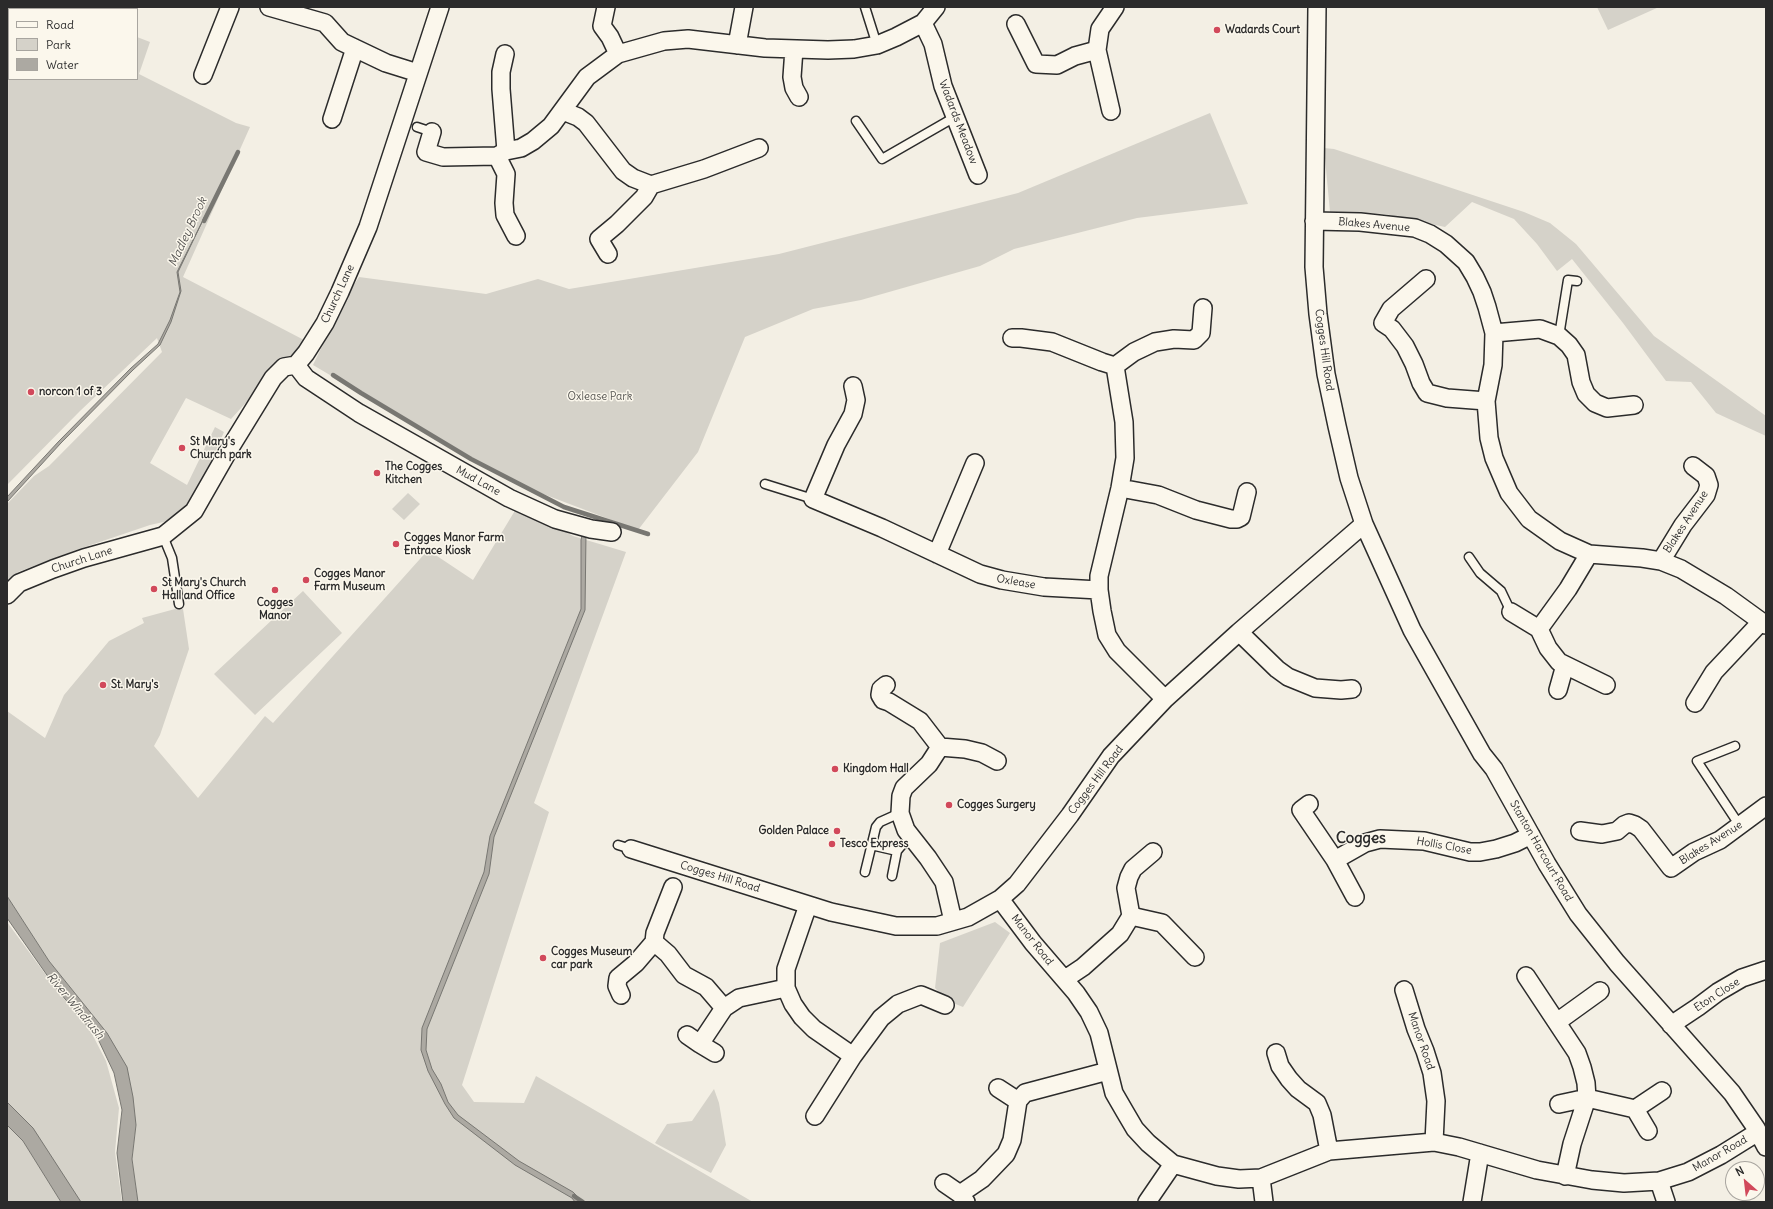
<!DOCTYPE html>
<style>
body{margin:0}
#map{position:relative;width:1773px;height:1209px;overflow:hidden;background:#f3efe4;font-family:Delius,sans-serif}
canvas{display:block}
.frame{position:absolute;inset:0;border:8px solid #2b2b2b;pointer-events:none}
.legend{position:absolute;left:8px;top:8px;width:130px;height:72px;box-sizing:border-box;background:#fbf7ec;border:1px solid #a8a59f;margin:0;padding:5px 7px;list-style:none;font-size:12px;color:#2b2b2b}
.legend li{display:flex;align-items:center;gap:8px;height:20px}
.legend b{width:20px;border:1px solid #a8a59f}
.north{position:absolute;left:1725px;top:1161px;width:40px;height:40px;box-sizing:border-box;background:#fbf7ec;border:1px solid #a8a59f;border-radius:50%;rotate:332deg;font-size:11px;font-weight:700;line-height:16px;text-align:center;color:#2b2b2b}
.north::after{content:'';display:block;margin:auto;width:14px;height:18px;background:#d1495b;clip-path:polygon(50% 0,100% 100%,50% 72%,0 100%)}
</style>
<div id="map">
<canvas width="1773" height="1209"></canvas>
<div class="frame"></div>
<ul class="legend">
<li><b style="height:5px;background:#fbf7ec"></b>Road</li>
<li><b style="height:11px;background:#d5d2c9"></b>Park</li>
<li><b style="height:11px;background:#aca9a2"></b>Water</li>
</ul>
<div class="north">N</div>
</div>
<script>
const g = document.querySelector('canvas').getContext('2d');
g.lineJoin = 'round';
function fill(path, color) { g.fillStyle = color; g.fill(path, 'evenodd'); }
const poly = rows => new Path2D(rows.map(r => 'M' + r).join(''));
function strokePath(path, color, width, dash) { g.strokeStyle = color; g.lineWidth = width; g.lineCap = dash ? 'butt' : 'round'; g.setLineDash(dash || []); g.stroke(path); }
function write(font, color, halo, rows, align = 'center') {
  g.font = font + ' Delius,sans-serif'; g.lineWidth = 3; g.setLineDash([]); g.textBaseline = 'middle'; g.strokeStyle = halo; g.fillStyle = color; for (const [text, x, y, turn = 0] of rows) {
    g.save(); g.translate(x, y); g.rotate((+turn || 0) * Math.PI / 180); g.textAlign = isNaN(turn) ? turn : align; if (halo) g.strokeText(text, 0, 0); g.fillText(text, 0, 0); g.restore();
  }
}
fill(poly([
 [7,7,54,7,59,9,9,9,9,79,137,79,137,37,150,42,139,74,236,123,250,127,183,277,304,340,299,351,271,371,252,396,231,419,186,398,150,463,187,485,215,427,224,432,199,488,185,510,168,521,150,525,79,549,18,572,7,581,7,504,34,476,49,466,162,352,157,338,80,411,7,485],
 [1597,7,1659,7,1608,30],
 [1210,113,1248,204,1137,218,1014,249,980,266,861,300,813,309,745,337,698,452,638,530,509,481,313,365,346,297,359,277,486,294,538,279,569,289,779,254,1018,193],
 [1324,148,1334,149,1524,212,1550,223,1576,244,1654,336,1766,416,1766,436,1716,413,1691,382,1666,381,1623,323,1572,259,1557,271,1537,244,1514,219,1472,202,1445,227,1385,214,1330,212],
 [408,493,420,504,404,520,392,509],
 [519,504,573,536,626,552,534,803,549,812,462,1085,474,1102,524,1103,536,1076,753,1202,138,1202,132,1159,136,1125,107,1033,49,961,7,896,7,711,45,738,64,695,109,641,144,623,142,618,175,609,183,609,189,649,160,735,154,746,198,798,265,716,273,723,428,550,473,580],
 [303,591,342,633,255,715,214,674],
 [7,922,60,994,90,1030,106,1061,119,1108,115,1152,122,1202,74,1202,7,1109],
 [995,922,1010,933,963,1007,948,1001,935,988,940,943],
 [714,1089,719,1103,726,1145,711,1173,655,1143,667,1124,692,1121],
 [7,1125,23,1141,61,1202,7,1202]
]), '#d5d2c9');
const water = poly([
 [205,216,178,272,181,291,171,322,160,345,133,370,61,443,7,502,7,497,59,441,131,368,158,344,170,320,180,292,177,272,205,216],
 [583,531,586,534,585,610,494,837,489,874,427,1029,426,1050,432,1069,441,1084,448,1102,458,1115,519,1161,573,1192,577,1196,579,1202,575,1202,572,1198,515,1165,454,1118,445,1104,428,1071,421,1050,422,1028,484,872,490,836,581,609,581,540,583,531],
 [7,896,49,961,107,1033,127,1067,133,1097,136,1125,132,1159,138,1202,123,1202,117,1153,122,1110,114,1073,98,1039,56,988,7,918,7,896],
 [7,1102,33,1128,81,1202,61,1202,23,1141,7,1125,7,1102]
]);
fill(water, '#aca9a2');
strokePath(water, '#787772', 1);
strokePath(poly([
 [204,221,238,152],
 [333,375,361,393,471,459,564,507,648,534],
 [574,1196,583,1202]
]), '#787772', 4.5);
const lane = poly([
 [865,7,877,45],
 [856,121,882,159,955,117],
 [417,127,432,132],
 [1559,336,1568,280,1577,281],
 [765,484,813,499],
 [163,536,172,558,179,604],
 [1469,557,1480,573,1501,591,1511,612],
 [1735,746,1697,761,1740,826],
 [618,845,631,849],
 [871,845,897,851],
 [865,872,876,827,880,822,900,813],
 [892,876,897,851,902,845,913,839]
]);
const street = poly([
 [269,7,325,23,342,42,386,63,418,73],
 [606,7,602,26,610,37,618,54],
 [1317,7,1314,267,1318,314,1326,374,1337,426,1349,478,1364,524,1412,630,1482,754,1494,769,1547,864,1578,914,1617,963,1732,1093,1756,1128,1766,1147],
 [923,23,933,44,943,86,978,175],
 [1016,24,1036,64,1057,65,1075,56,1097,50,1100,29,1115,7],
 [737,45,744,7],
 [794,49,792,77,794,88,799,97],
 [1097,50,1111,111],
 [505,54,501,72,501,89,506,151],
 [203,75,230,7],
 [563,111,578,117,586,123,623,171,633,178,651,185,704,169,759,148],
 [332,119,355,48],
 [432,132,426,152,443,157,497,156],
 [1314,221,1360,222,1415,228,1430,234,1446,244,1466,262,1475,277,1482,292,1487,307,1494,333,1493,365,1486,401,1489,438,1494,458,1509,493,1529,519,1560,541,1589,554,1642,558,1661,561,1681,569,1726,596,1766,625],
 [516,236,505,215,504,203,506,174,497,156,506,151,521,148,533,141,551,126,587,77,618,54,664,41,688,39,765,48,828,50,854,49,877,45,896,37,923,23,936,7],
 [608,254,599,239,617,224,644,197,651,185],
 [1426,279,1391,309,1383,323,1392,329,1405,346,1414,364,1421,383,1427,393,1447,398,1486,401],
 [1494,333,1540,329,1559,336,1569,345,1576,355,1581,382,1586,394,1595,403,1607,408,1634,405],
 [1012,338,1021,338,1052,342,1102,362,1115,366,1124,422,1125,458,1120,488,1099,576,1099,590,1102,611,1107,635,1117,651,1165,699],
 [296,365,306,378,359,413,509,498,555,519,591,529,612,532],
 [1115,366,1134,352,1155,342,1174,339,1194,340,1201,333,1203,308],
 [853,386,856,400,853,414,836,445,813,499,882,528,980,574,1002,580,1044,587,1099,590],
 [1120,488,1158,495,1196,510,1231,519,1237,519,1241,517,1247,492],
 [937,554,975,463],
 [1589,554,1568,589,1539,629,1548,648,1559,662,1606,685],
 [1661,561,1683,525,1706,495,1709,485,1706,476,1693,466],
 [7,595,19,583,53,569,84,558,163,536,194,511,230,448,273,378,284,367,296,365,306,353,325,323,340,292,368,227,440,7],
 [1511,612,1539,629],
 [1239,632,1277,669,1288,677,1315,688,1341,690,1352,689],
 [886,685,881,689,880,695,883,700,889,702,920,721,940,747,965,749,982,753,997,761],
 [1558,690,1565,665],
 [1695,703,1714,672,1761,622],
 [940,747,929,764,904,788,901,796,900,813,906,830,928,858,944,882,953,921],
 [1309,804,1301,810,1335,860,1355,897],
 [1580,831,1602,834,1617,831,1624,825,1629,823,1635,825,1641,829,1671,868,1694,852,1720,840,1766,806],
 [631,849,831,912,896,926,937,926,968,917,1000,899,1017,884,1070,815,1111,756,1165,699,1239,632,1364,524],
 [1335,860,1365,843,1380,839,1424,841,1470,852,1480,852,1496,849,1515,843,1531,835],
 [1000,899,1033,943,1076,993,1089,1012,1099,1033,1114,1093,1125,1112,1135,1129,1148,1143,1173,1164,1217,1176,1239,1179,1261,1178,1329,1151,1434,1142,1459,1147,1537,1170,1592,1180,1624,1183,1659,1181,1688,1172,1721,1155,1758,1132],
 [808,905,786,969,786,988,793,1004,802,1017,814,1029,853,1056],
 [1131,916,1162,923,1195,957],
 [654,942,668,954,684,975,706,987,724,1008,739,998,786,988],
 [1526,976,1577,1053,1582,1067,1586,1083,1587,1098,1572,1144,1565,1176],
 [1065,979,1083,967,1120,934,1131,916,1126,888,1129,877,1133,869,1153,852],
 [1404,990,1416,1029,1425,1051,1432,1073,1436,1101,1434,1142],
 [621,995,617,986,618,978,636,963,654,942,655,933,673,887],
 [1557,1022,1600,991],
 [1671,1025,1698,1007,1718,992,1742,978,1766,970],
 [687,1035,700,1044,724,1008],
 [700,1044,715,1053],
 [1276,1053,1280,1066,1289,1079,1298,1089,1317,1103,1322,1115,1329,1151],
 [998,1088,1018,1101],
 [1559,1104,1587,1098,1635,1109],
 [815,1116,853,1056,881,1018,898,1004,921,995,945,1005],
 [1648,1131,1635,1109,1662,1091],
 [1261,1178,1264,1202],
 [1659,1181,1666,1202],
 [944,1183,960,1194,966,1202],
 [960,1194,982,1179,1006,1154,1012,1140,1018,1101,1025,1093,1108,1071],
 [1147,1202,1173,1164],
 [1472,1202,1480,1153]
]);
strokePath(lane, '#2b2b2b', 11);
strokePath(street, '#2b2b2b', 20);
strokePath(lane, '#fbf7ec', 8);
strokePath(street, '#fbf7ec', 17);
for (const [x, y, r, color] of [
 [1217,30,4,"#d1495b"],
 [31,392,4,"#d1495b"],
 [182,448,4,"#d1495b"],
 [377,473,4,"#d1495b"],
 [396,544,4,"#d1495b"],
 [306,580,4,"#d1495b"],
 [154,589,4,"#d1495b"],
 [275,590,4,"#d1495b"],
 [103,685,4,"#d1495b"],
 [835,769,4,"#d1495b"],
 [949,805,4,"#d1495b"],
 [837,831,4,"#d1495b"],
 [832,844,4,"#d1495b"],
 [543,958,4,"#d1495b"]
]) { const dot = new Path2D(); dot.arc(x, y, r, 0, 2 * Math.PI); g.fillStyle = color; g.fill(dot); strokePath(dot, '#fbf7ec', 1.5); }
write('bold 11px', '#2b2b2b', '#fbf7ec', [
 ["Wadards Court",1225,30],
 ["norcon 1 of 3",39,392],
 ["St Mary's",190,442],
 ["Church park",190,455],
 ["The Cogges",385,467],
 ["Kitchen",385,480],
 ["Cogges Manor Farm",404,538],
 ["Entrace Kiosk",404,551],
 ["Cogges Manor",314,574],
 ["Farm Museum",314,587],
 ["St Mary's Church",162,583],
 ["Hall and Office",162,596],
 ["Cogges",275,603,"center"],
 ["Manor",275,616,"center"],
 ["St. Mary's",111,685],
 ["Kingdom Hall",843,769],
 ["Cogges Surgery",957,805],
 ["Golden Palace",829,831,"right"],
 ["Tesco Express",840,844],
 ["Cogges Museum",551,952],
 ["car park",551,965]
], 'left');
write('11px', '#2b2b2b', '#fbf7ec', [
 ["Wadards Meadow",958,122,69],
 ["Blakes Avenue",1374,225,5],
 ["Church Lane",338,294,-65],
 ["Cogges Hill Road",1324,350,82],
 ["Mud Lane",478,481,29],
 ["Blakes Avenue",1686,522,-57],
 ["Church Lane",82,560,-18],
 ["Oxlease",1016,582,10],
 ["Cogges Hill Road",1096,780,-53],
 ["Blakes Avenue",1711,843,-32],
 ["Hollis Close",1444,846,10],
 ["Stanton Harcourt Road",1541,851,60],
 ["Cogges Hill Road",720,877,17],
 ["Manor Road",1032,940,52],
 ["Eton Close",1717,995,-33],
 ["Manor Road",1421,1041,71],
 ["Manor Road",1720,1154,-30]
]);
write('11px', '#565552', '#fbf7ec', [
 ["Oxlease Park",600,397]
]);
write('italic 12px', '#585755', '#fbf7ec', [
 ["Madley Brook",188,232,-65],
 ["River Windrush",75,1006,50]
]);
write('bold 15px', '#2b2b2b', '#fbf7ec', [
 ["Cogges",1361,839]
]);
</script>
